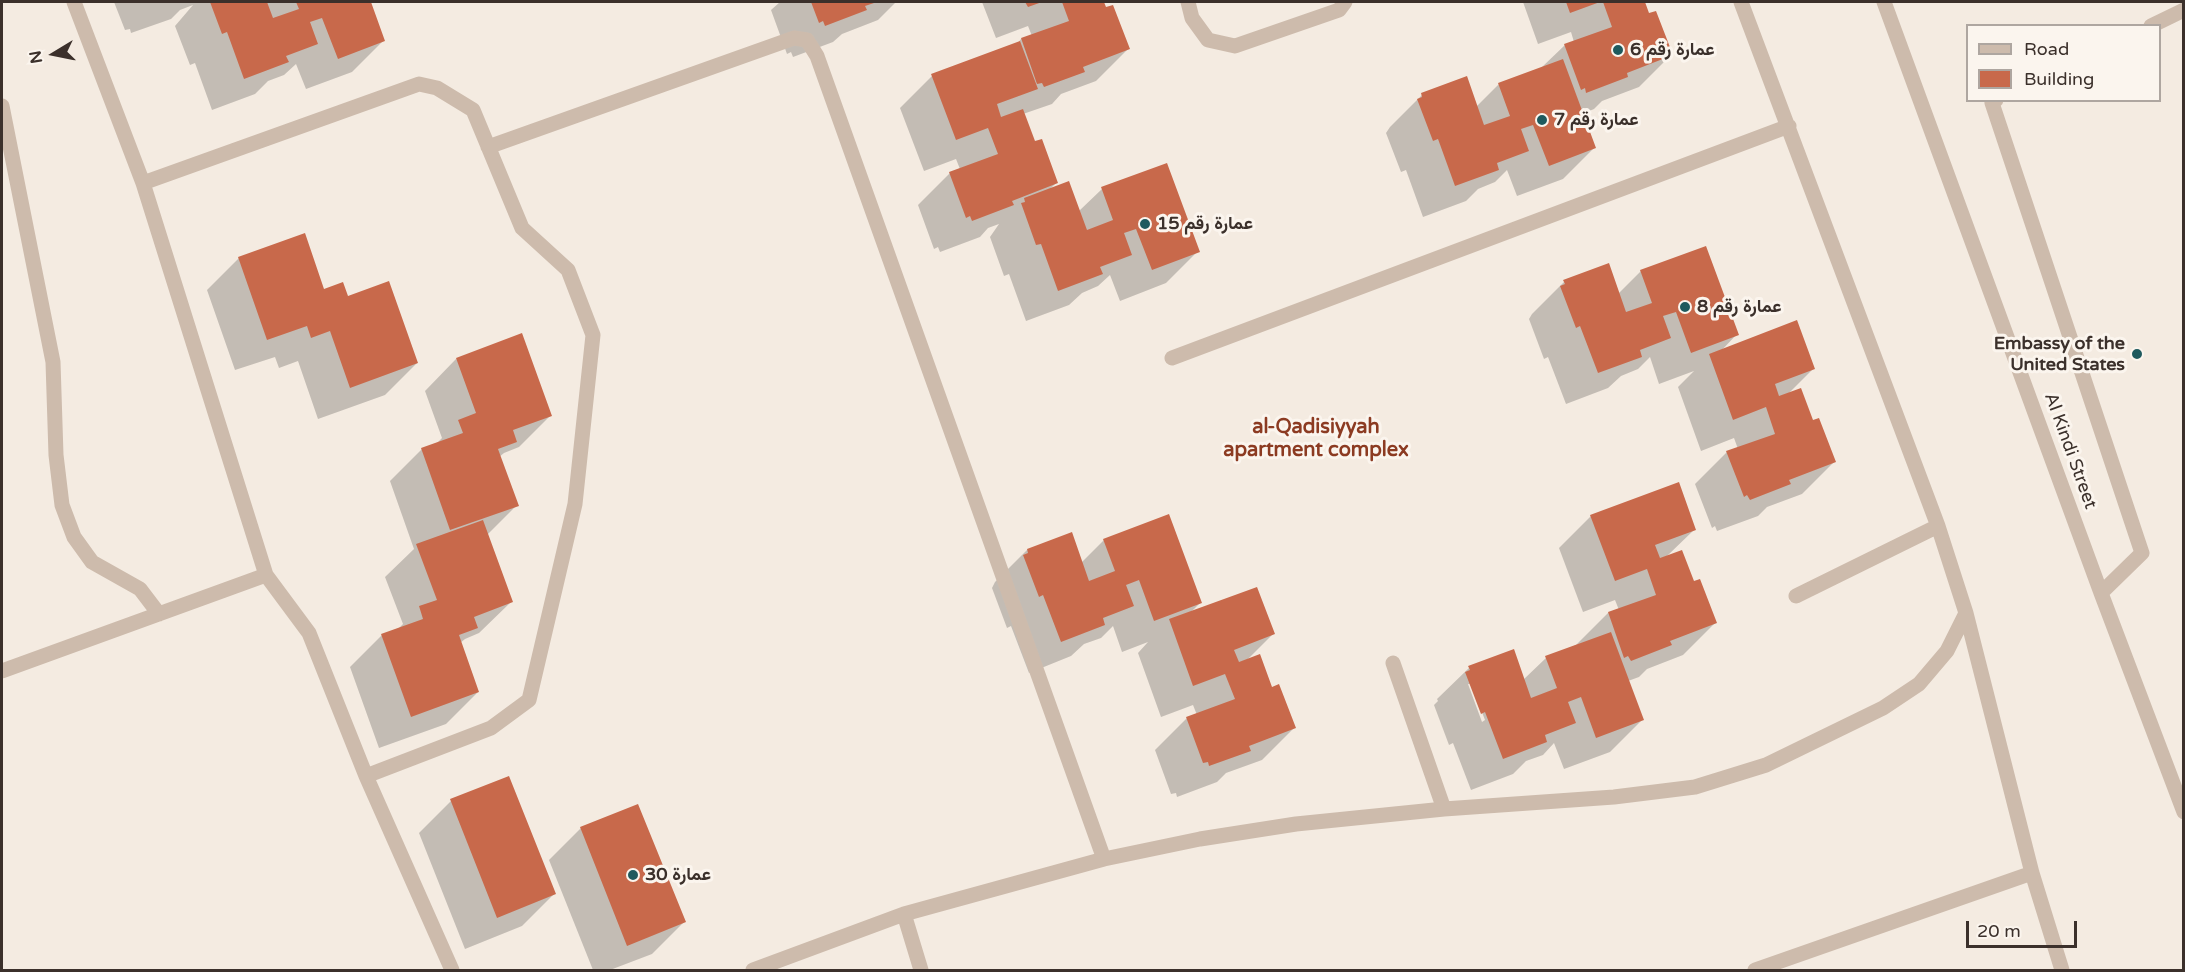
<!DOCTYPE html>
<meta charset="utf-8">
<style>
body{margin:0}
#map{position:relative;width:2185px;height:972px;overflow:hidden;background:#f4ebe1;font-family:"Varela Round",sans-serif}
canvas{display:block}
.frame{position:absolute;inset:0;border:3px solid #3b302b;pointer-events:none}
.legend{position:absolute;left:1966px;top:24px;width:195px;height:78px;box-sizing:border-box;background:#fbf5ee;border:2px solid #aea6a0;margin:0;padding:8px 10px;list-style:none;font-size:18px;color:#3b302b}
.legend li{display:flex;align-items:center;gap:12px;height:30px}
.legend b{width:30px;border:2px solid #aea6a0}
.north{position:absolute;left:24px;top:24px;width:60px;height:60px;-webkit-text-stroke:4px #fbf5ee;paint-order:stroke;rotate:260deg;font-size:16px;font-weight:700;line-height:24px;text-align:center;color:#3b302b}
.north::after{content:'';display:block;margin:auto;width:21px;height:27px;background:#3b302b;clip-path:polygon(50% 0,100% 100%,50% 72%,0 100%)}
.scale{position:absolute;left:1966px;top:921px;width:111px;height:27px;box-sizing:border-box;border:3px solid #3b302b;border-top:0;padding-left:8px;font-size:18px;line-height:21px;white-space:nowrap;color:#3b302b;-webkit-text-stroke:4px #fbf5ee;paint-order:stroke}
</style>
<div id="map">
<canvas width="2185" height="972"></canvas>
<div class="frame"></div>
<ul class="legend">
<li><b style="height:8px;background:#cdbbac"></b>Road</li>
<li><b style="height:16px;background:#c8694b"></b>Building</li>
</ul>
<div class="north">N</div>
<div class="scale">20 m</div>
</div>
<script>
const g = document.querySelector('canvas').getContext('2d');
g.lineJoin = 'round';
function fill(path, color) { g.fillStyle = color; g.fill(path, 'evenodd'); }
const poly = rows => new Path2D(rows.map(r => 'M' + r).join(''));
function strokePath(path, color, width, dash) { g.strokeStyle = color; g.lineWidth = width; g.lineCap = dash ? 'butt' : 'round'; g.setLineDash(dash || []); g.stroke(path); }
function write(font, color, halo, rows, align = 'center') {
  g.font = font + ' "Varela Round",Vazirmatn,sans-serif'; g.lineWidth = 6; g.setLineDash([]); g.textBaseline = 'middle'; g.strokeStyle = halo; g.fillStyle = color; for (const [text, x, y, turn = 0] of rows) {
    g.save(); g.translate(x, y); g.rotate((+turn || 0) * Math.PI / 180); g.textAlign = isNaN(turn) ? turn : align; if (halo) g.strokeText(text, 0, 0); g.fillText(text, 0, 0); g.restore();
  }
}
fill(poly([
 [114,2,369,2,384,40,352,72,306,89,296,64,284,75,268,81,255,94,212,110,195,63,190,65,175,26,193,5,180,10,171,19,131,33,130,29,125,30],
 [780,2,896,2,878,20,842,34,833,42,793,57,791,52,787,54,771,10],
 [982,2,1102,2,1128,49,1096,81,1061,94,1052,104,1023,114,1034,143,1056,183,1049,190,1079,211,1102,189,1166,165,1198,251,1166,283,1120,301,1110,275,1098,286,1082,293,1069,305,1026,321,1009,274,1004,276,990,237,999,224,988,228,980,237,940,252,938,247,934,249,918,205,950,173,960,169,956,159,924,171,900,108,932,76,1017,44,1021,39,1032,36,1028,26,996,38],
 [1523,2,1643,2,1648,15,1671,55,1639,87,1602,101,1594,109,1582,114,1595,147,1563,179,1517,196,1507,170,1495,182,1478,189,1466,201,1423,217,1406,170,1401,172,1386,133,1390,127,1422,95,1476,107,1499,84,1541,68,1565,45,1574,42,1571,32,1538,44],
 [239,258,323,291,347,298,417,363,385,395,318,419,298,361,279,368,275,357,235,370,207,290],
 [1641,271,1737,334,1721,351,1814,368,1787,395,1812,422,1834,462,1802,494,1767,507,1758,516,1717,531,1715,526,1712,528,1695,484,1727,452,1738,449,1734,438,1701,451,1678,387,1694,371,1659,384,1650,357,1638,369,1621,376,1608,388,1566,404,1548,357,1544,359,1529,319,1532,314,1564,282,1618,294],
 [456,359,551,415,519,447,504,453,499,457,517,505,487,535,511,602,479,633,465,639,460,643,478,692,446,724,379,748,350,667,382,635,396,631,403,624,385,577,414,549,390,481,422,449,435,445,442,438,425,391],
 [1591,516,1695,529,1667,556,1693,583,1715,623,1683,655,1647,669,1639,677,1628,681,1642,720,1610,752,1564,769,1554,743,1543,755,1526,761,1513,774,1471,790,1453,743,1449,745,1434,705,1438,701,1437,699,1469,668,1513,651,1523,680,1546,658,1576,645,1608,613,1619,610,1615,600,1583,612,1559,548],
 [1468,684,1471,684,1485,720,1482,722],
 [1104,540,1200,603,1190,613,1273,634,1246,661,1271,688,1294,728,1262,760,1226,773,1217,782,1177,797,1176,793,1171,794,1155,750,1187,718,1197,715,1193,705,1161,717,1138,653,1148,642,1122,652,1113,626,1101,638,1084,644,1071,656,1029,673,1011,626,1007,628,992,588,995,582,1027,550,1081,563],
 [451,801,554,894,522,926,465,949,419,833],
 [581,828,684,922,652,954,610,970,593,970,549,860]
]), '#0003');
fill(poly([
 [210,2,267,2,273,18,299,9,296,2,371,2,385,41,338,59,322,18,310,22,318,44,286,56,289,62,244,79,227,32,222,34],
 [811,2,877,2,865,6,867,10,825,26,823,21,819,23],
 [1025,2,1042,2,1028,7],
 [1062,2,1104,2,1106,7,1113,5,1130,49,1083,67,1085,72,1044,87,1042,83,1037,84,1021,38,1069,21],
 [1566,2,1600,2,1570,13],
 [1603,2,1645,2,1649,13,1656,11,1673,55,1627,73,1628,77,1586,93,1585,88,1581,90,1564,44,1612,27],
 [1020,41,1038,89,997,104,1001,117,1023,109,1035,141,1042,139,1058,183,1012,201,1014,205,972,221,970,216,966,218,949,172,998,154,988,128,956,140,931,74],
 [1563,59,1596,148,1549,166,1533,125,1521,129,1529,151,1497,163,1499,170,1455,186,1438,139,1433,141,1417,99,1422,97,1421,93,1467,76,1484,125,1510,116,1498,83],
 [1167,163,1200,252,1152,270,1136,229,1124,233,1132,255,1100,267,1103,274,1058,291,1041,244,1036,245,1021,203,1025,202,1024,198,1069,181,1087,230,1113,220,1101,187],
 [305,233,324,289,343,282,348,296,389,281,418,363,350,388,330,331,311,338,307,326,267,340,238,257],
 [1706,246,1739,335,1691,353,1676,312,1663,316,1671,338,1640,350,1642,357,1598,373,1580,326,1576,328,1560,286,1565,284,1563,280,1609,263,1626,312,1652,303,1640,270],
 [1797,320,1815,369,1775,384,1779,396,1801,388,1813,420,1819,418,1836,462,1789,480,1791,484,1750,500,1747,495,1744,497,1726,451,1775,434,1766,407,1733,420,1709,354],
 [522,333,552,416,513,430,517,442,498,449,519,506,450,530,421,448,463,433,458,420,476,413,456,358],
 [1679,482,1696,530,1655,545,1660,558,1682,550,1694,581,1700,579,1717,623,1670,641,1672,645,1631,661,1628,656,1624,658,1608,612,1656,595,1647,569,1615,581,1590,515],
 [1169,514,1202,603,1154,621,1139,580,1126,585,1134,606,1103,618,1105,625,1061,642,1043,595,1039,597,1023,555,1028,553,1027,549,1072,532,1089,581,1115,571,1103,539],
 [483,520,513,602,474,617,478,628,459,635,479,692,411,717,381,634,423,619,419,606,437,600,416,544],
 [1257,587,1275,634,1234,650,1239,662,1260,654,1272,687,1279,684,1296,728,1249,746,1251,751,1209,766,1208,762,1203,763,1186,717,1235,699,1225,674,1193,686,1169,619],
 [1611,632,1644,720,1596,738,1581,697,1568,702,1576,723,1545,735,1547,742,1503,759,1485,712,1481,714,1465,672,1470,670,1468,666,1514,649,1531,698,1557,688,1545,656],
 [509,776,556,894,497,918,450,799],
 [638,804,686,922,627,946,580,827]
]), '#c8694b');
strokePath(poly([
 [74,2,143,183,266,575,309,633,366,776,452,970],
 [1188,2,1192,18,1208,40,1235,46,1339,10,1345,2],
 [1741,2,1938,526,1966,613,2032,873,2062,970],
 [1884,2,2101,593,2184,812],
 [2151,26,2184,10],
 [1996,100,1992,103,2142,553,2101,593],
 [2,106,53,362,56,455,62,505,74,537,92,562,140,589,159,614],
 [488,147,794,38,807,40,817,56,1104,859],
 [143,183,419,84,437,88,473,110,522,228,568,270,593,335,575,504,529,700,491,728,366,776],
 [1172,358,1789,126],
 [1796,596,1938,526],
 [1393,663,1444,809],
 [2,671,266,575],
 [904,914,921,970],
 [753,970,904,914,1104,859,1200,839,1296,824,1444,809,1614,797,1695,787,1766,765,1883,708,1919,684,1947,651,1966,613],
 [1755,970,2032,873]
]), '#cdbbac', 15);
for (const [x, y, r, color] of [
 [1618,50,6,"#1f5a5e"],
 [1542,120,6,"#1f5a5e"],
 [1145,224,6,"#1f5a5e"],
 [1685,307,6,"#1f5a5e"],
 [2137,354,6,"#1f5a5e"],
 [633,875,6,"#1f5a5e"]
]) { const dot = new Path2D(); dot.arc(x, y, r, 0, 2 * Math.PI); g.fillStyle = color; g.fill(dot); strokePath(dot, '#fbf5ee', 2); }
write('bold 18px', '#3b302b', '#fbf5ee', [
 ["عمارة رقم 6",1630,50],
 ["عمارة رقم 7",1554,120],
 ["عمارة رقم 15",1157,224],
 ["عمارة رقم 8",1697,307],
 ["Embassy of the",2125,344,"right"],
 ["United States",2125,365,"right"],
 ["عمارة 30",645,875]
], 'left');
write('18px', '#3b302b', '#fbf5ee', [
 ["Al Kindi Street",2070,451,70]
]);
write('bold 20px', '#8c3b22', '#fbf5ee', [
 ["al-Qadisiyyah",1316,428],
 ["apartment complex",1316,451]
]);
</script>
